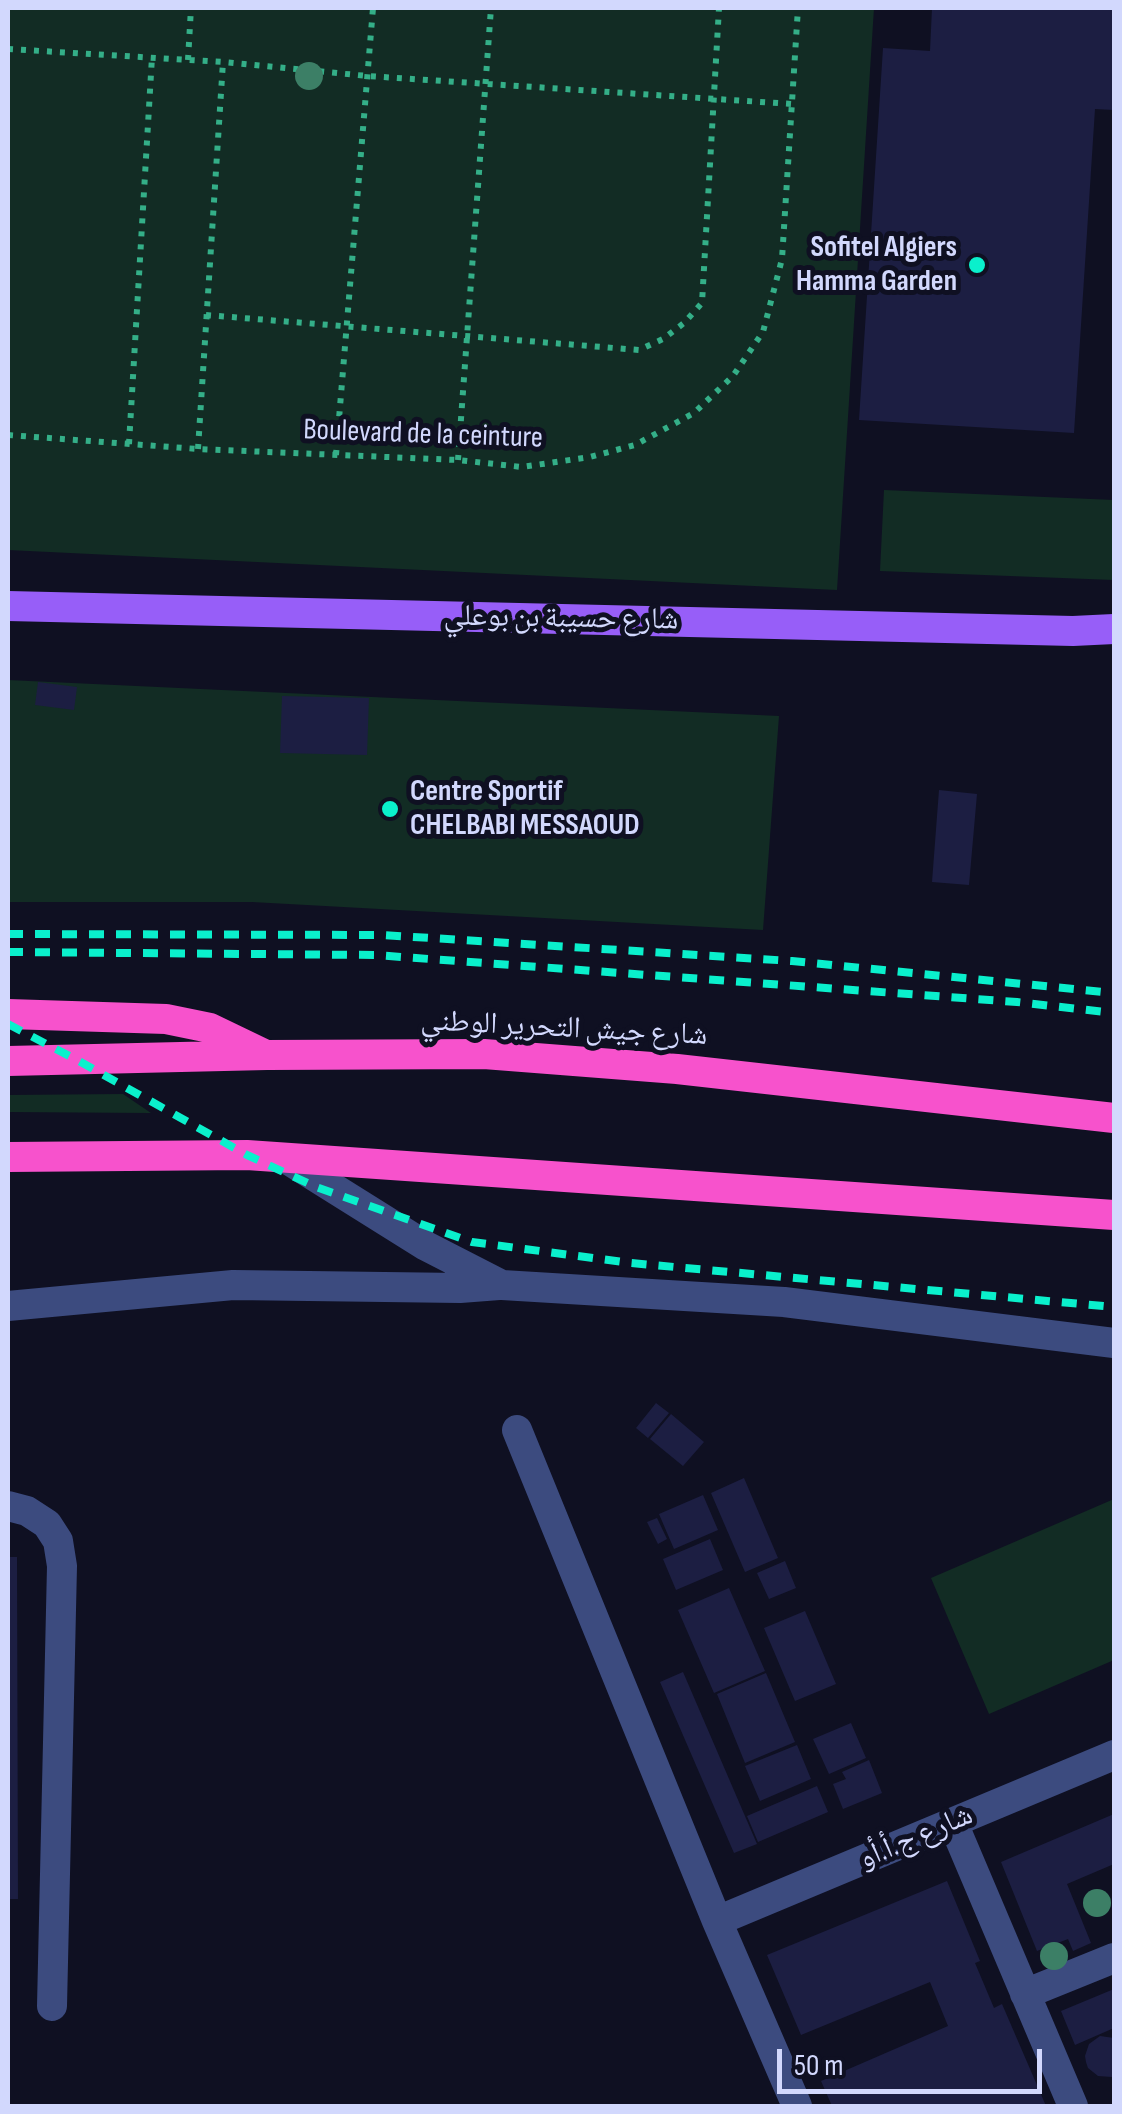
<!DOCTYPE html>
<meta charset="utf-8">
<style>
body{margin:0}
#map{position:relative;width:1122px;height:2114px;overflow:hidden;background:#0f1022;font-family:"Sofia Sans Condensed",sans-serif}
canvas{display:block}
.frame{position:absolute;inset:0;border:10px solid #d2d8fd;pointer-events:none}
.scale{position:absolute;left:777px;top:2049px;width:265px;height:45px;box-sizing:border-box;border:5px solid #d2d8fd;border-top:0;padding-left:12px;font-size:30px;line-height:35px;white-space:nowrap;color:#d2d8fd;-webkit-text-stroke:8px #0f1022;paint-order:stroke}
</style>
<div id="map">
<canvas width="1122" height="2114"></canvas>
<div class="frame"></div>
<div class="scale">50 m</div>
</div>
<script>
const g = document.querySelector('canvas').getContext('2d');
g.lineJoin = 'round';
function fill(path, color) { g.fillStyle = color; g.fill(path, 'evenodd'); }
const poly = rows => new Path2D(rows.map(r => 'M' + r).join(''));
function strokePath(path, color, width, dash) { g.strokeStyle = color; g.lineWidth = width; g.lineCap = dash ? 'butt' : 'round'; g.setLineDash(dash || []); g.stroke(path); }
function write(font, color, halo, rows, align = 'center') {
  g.font = font + ' "Sofia Sans Condensed","Noto Naskh Arabic",sans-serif'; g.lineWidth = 10; g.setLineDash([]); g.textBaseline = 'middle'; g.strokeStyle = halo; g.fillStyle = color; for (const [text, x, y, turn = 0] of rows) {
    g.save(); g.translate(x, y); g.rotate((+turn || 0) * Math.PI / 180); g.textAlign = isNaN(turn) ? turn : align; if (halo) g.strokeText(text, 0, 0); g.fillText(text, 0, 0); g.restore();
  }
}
fill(poly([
 [8,8,874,8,837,590,8,550],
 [884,490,1114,500,1114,580,880,571],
 [8,680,779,716,763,930,252,902,8,902],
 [123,1094,151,1113,8,1112,8,1095],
 [1114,1499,1114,1660,989,1714,931,1578]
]), '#122c24');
fill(poly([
 [932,8,1114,8,1114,110,1095,109,1074,433,859,420,883,48,930,51],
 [38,682,77,687,74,710,35,705],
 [282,696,369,698,367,755,280,753],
 [939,790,977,794,969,885,932,882],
 [656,1403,669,1413,648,1438,636,1428],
 [671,1414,704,1442,683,1466,650,1439],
 [744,1478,778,1558,745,1572,711,1493],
 [703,1495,718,1530,674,1549,659,1514],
 [657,1518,667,1539,658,1544,647,1522],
 [710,1539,723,1570,676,1590,663,1559],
 [8,1557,17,1557,18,1899,8,1899],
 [785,1561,796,1588,769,1599,757,1573],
 [729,1588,765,1671,714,1693,678,1610],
 [805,1611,836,1684,795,1701,764,1628],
 [683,1672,757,1844,734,1853,660,1682],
 [766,1673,795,1742,745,1763,717,1694],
 [851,1723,866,1758,829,1774,813,1739],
 [797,1745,811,1779,760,1801,745,1766],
 [869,1760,882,1793,843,1809,833,1784,846,1779,842,1772],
 [817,1786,828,1812,758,1842,747,1816],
 [1114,1814,1114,1864,1067,1884,1091,1943,1073,1951,1068,1939,1037,1951,1001,1862],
 [947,1881,980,1961,975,1963,994,2008,1002,2004,1046,2106,832,2106,821,2081,948,2026,930,1982,801,2035,767,1955],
 [1114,1989,1114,2028,1075,2045,1061,2011],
 [1100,2036,1114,2038,1114,2075,1112,2077,1098,2076,1088,2068,1086,2062,1085,2056,1089,2044]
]), '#1c1e42');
strokePath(poly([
 [8,49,223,62,367,76,792,104],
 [188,60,191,8],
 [206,315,639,350,663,339,684,323,702,303,719,8],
 [8,435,198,449,458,460,522,467,590,457,635,445,694,413,733,376,763,332,782,259,798,8],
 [129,444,152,57],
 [198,449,223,62],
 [336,455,373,8],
 [458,460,491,8]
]), '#34af88', 6, [5, 8]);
strokePath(poly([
 [287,1159,426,1246,502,1285,784,1302,1114,1343],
 [8,1306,233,1285,460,1288,499,1285],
 [517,1430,717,1921,797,2106],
 [8,1506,27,1511,47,1524,58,1541,62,1566,52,2006],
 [953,1823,1073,2106],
 [717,1921,1114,1755],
 [1025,1994,1114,1958]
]), '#3c4b7f', 30);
strokePath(poly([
 [8,606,1073,631,1114,629]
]), '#975ef8', 30);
strokePath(poly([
 [8,1014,166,1019,210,1028,264,1054],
 [8,1061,267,1055,484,1054,677,1069,1114,1118],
 [8,1157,247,1155,1114,1215]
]), '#f752cc', 30);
strokePath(poly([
 [8,934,383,935,792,961,1114,993],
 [8,952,375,955,1017,1002,1114,1013],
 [8,1024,77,1060,247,1155,316,1187,472,1242,631,1263,1114,1307]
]), '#0af0cc', 8, [15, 12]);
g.fillStyle = '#3c7f66';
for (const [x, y] of [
 [309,76],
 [1097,1903],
 [1054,1956]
]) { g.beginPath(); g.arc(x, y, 14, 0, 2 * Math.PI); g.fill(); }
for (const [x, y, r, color] of [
 [977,265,10,"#0af0cc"],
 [390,809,10,"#0af0cc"]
]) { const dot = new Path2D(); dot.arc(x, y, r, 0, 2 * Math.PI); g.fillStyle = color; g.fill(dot); strokePath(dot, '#0f1022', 4); }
write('bold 30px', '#d2d8fd', '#0f1022', [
 ["Sofitel Algiers",957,248],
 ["Hamma Garden",957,282],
 ["Centre Sportif",410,792,"left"],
 ["CHELBABI MESSAOUD",410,826,"left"]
], 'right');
write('30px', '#d2d8fd', '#0f1022', [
 ["Boulevard de la ceinture",423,435,2],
 ["شارع حسيبة بن بوعلي",561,619,1],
 ["شارع جيش التحرير الوطني",564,1029,3],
 ["شارع ج.أ.أو",916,1838,-23]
]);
</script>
